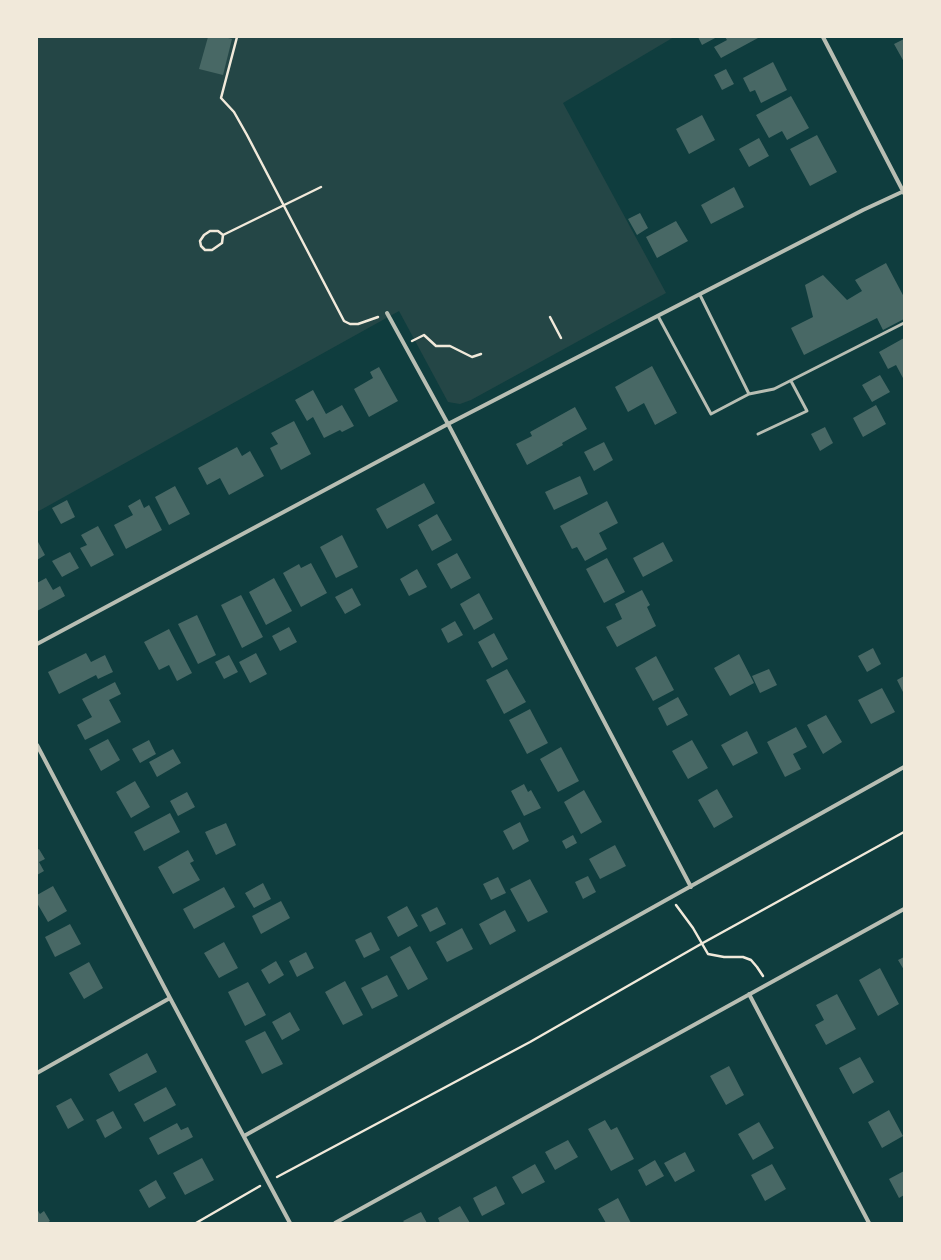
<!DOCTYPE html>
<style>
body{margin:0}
#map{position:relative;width:941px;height:1260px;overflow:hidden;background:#0f3d3e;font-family:Rubik,sans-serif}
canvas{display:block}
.frame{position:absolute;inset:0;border:38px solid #f1e9da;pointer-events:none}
</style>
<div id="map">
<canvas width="941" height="1260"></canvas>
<div class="frame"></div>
</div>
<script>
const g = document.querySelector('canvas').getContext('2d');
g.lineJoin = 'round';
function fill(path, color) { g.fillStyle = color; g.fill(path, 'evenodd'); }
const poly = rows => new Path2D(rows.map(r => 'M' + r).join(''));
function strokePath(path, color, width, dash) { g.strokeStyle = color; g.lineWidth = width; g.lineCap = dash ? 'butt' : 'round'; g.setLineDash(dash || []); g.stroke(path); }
fill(poly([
 [37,37,674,37,563,103,666,293,471,400,460,404,448,402,399,311,37,512]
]), '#244646');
fill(poly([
 [208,37,224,37,232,39,223,75,199,69],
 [698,37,717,37,702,45],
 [725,37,758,37,758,38,721,58,714,47,727,40],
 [904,39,904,62,894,44],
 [773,62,787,90,761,103,755,90,750,92,743,78],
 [726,69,734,84,722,90,714,75],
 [791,96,809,128,787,140,782,131,769,138,756,115],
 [702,115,715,140,689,154,676,129],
 [817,135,837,172,810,186,790,149],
 [759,138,769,156,749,167,739,149],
 [734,187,744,207,711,224,701,205],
 [640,213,648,228,637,235,628,219],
 [676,221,688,241,657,258,646,237],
 [886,263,904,297,904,319,883,330,877,318,804,355,791,328,813,317,805,285,823,275,847,300,862,291,855,280],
 [904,338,904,380,896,365,888,369,879,352],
 [652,366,677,413,655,425,644,403,628,412,615,387],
 [379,367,398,401,369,417,354,389,373,378,370,372],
 [880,375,890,392,872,402,862,385],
 [313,390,326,414,342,405,354,426,342,432,340,430,324,438,313,417,307,421,295,400],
 [876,405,886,424,863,437,853,418],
 [575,407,587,429,562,443,563,445,527,465,516,444,532,436,530,432],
 [294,421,311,454,281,470,270,448,278,444,271,433],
 [825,427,833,443,820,451,811,434],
 [604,442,613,460,594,471,584,452],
 [237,447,242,456,250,451,264,476,229,495,220,478,207,485,198,468],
 [580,476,588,494,554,510,545,492],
 [424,483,435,503,387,529,376,509],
 [175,486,190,514,169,525,155,497],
 [140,499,144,508,149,505,162,530,126,549,114,525,133,515,128,506],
 [67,500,75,517,61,524,52,508],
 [607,501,618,523,599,533,607,549,585,561,577,547,572,549,560,526],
 [437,514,452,540,432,551,418,525],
 [98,526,114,555,91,567,80,548,87,545,81,535],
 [342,535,358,567,336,578,320,547],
 [37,540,45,555,37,560],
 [663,542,673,561,643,577,633,558],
 [70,552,79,568,62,577,52,561],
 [457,553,471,578,451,589,437,564],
 [607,558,625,592,604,603,586,569],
 [311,563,327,593,301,607,283,573,299,564,301,568],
 [417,569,427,587,409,596,400,579],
 [46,578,53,590,60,586,65,596,37,611,37,583],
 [274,578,292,611,266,625,249,592],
 [352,588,361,605,345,614,335,597],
 [642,590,650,605,647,607,656,626,617,647,606,627,622,619,615,604],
 [479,593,493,619,474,630,460,604],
 [241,595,263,637,242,648,221,605],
 [197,615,216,655,198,664,178,624],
 [455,621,463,635,448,643,441,629],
 [289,627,297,642,280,651,272,636],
 [169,629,192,673,177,681,169,665,159,670,144,642],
 [494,633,508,659,492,668,478,642],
 [873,648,881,664,867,672,858,656],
 [86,653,91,662,105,655,113,672,98,679,96,675,59,694,48,672],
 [256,653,267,674,250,683,239,662],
 [739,654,754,683,730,696,714,668],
 [229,655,238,672,224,679,215,662],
 [656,656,674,690,653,701,635,668],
 [507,669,526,702,504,714,486,680],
 [769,669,777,685,760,693,752,676],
 [904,676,904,694,897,680],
 [115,682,121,694,109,700,121,722,85,740,77,725,92,717,82,699],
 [882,688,895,712,871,724,858,700],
 [678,697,688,715,667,726,658,708],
 [530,709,548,743,527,754,509,720],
 [826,715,842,742,823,754,807,725],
 [796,727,807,747,793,754,801,769,785,777,767,742],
 [747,731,758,753,733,766,721,745],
 [108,739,120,760,101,771,89,749],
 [149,740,156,754,140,763,132,749],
 [692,740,708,768,688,779,672,751],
 [561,747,579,781,558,792,540,759],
 [173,749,181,763,157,777,149,762],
 [135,781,150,807,131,818,116,792],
 [524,784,528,792,531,790,541,808,524,816,511,791],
 [717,789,733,817,714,828,698,800],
 [584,790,602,822,581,834,564,802],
 [187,792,195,807,178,816,170,801],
 [170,813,180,832,144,851,134,832],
 [520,822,529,841,513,850,503,831],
 [226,823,236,845,216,855,205,832],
 [573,835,577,843,566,849,562,841],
 [615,845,626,866,600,879,589,859],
 [39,849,45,859,39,862,44,871,37,875,37,850],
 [188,850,194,861,190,863,200,880,173,894,158,867],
 [588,876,596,892,583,899,575,882],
 [498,877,506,893,491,900,483,884],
 [530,879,548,912,528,922,510,889],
 [263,883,271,899,254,908,245,893],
 [53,886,67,911,48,922,37,903,37,895],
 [224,887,235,907,194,929,183,909],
 [281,901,290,918,261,934,252,916],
 [407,906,418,926,398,937,387,917],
 [437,907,446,924,430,932,421,915],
 [505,910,516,931,490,945,479,924],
 [70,924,81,944,55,957,45,937],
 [462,928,473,949,447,962,436,942],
 [371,932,380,950,364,958,355,940],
 [224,942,238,968,219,978,204,953],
 [410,946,428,979,408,990,390,957],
 [306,952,314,968,297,977,289,961],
 [904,957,904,970,898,960],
 [276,961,284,975,269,984,261,970],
 [89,962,103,988,84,999,69,973],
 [880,968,899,1004,878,1016,859,980],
 [387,975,398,996,372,1009,361,988],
 [345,981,363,1015,343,1025,325,992],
 [248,982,266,1015,245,1026,228,992],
 [837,994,856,1029,826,1045,815,1025,824,1020,816,1005],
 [290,1012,300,1030,282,1040,272,1022],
 [265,1031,283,1064,262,1074,245,1041],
 [147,1053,157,1072,119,1092,109,1074],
 [860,1057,874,1082,853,1094,839,1068],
 [729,1066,744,1095,726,1105,710,1076],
 [166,1087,176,1105,144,1122,134,1104],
 [71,1098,84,1120,68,1129,56,1106],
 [889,1110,903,1136,882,1148,868,1122],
 [113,1111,122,1128,105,1138,96,1120],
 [605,1120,611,1130,617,1127,634,1159,611,1171,588,1129],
 [759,1122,774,1148,753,1160,738,1134],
 [177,1123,181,1130,188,1127,193,1137,158,1155,149,1138],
 [568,1140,578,1157,555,1170,545,1152],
 [685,1152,695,1171,675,1182,664,1163],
 [202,1158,214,1180,185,1195,173,1173],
 [655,1160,664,1176,646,1186,638,1170],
 [535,1164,545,1182,522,1194,512,1177],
 [772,1164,786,1189,765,1201,751,1175],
 [904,1171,904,1195,899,1198,889,1179],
 [156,1180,166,1198,149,1208,139,1190],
 [496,1186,505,1204,482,1216,473,1198],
 [618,1198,631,1223,606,1223,598,1209],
 [460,1206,470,1223,440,1223,438,1218],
 [37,1209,40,1214,44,1211,50,1221,47,1223,37,1223],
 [421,1212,427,1223,405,1223,403,1221]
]), '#486865');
strokePath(poly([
 [237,37,221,98,234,112,247,135,344,321,350,324,358,324,378,317],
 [210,231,218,231,223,235,222,243,212,250,205,250,201,246,200,241,204,235,210,231],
 [223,235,321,187],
 [550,317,561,338],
 [412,341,424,335,436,346,450,346,472,357,481,354],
 [676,905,693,928,708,954,724,957,743,957,751,960,757,967,763,976],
 [277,1177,530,1042,701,944,904,832],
 [196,1223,260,1186]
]), '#f1e9da', 2.5);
strokePath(poly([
 [658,316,711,414,749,394,700,295],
 [749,394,774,389,904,323],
 [758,434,807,411,791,381]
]), '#b8beb3', 3);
strokePath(poly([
 [823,37,904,193],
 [387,313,448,424,691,887],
 [37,644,448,424,863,210,904,191],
 [37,745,170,998,290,1223],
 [749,994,869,1223],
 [37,1073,170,998],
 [244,1136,904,767],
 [335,1223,904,909]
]), '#b8beb3', 4);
</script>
